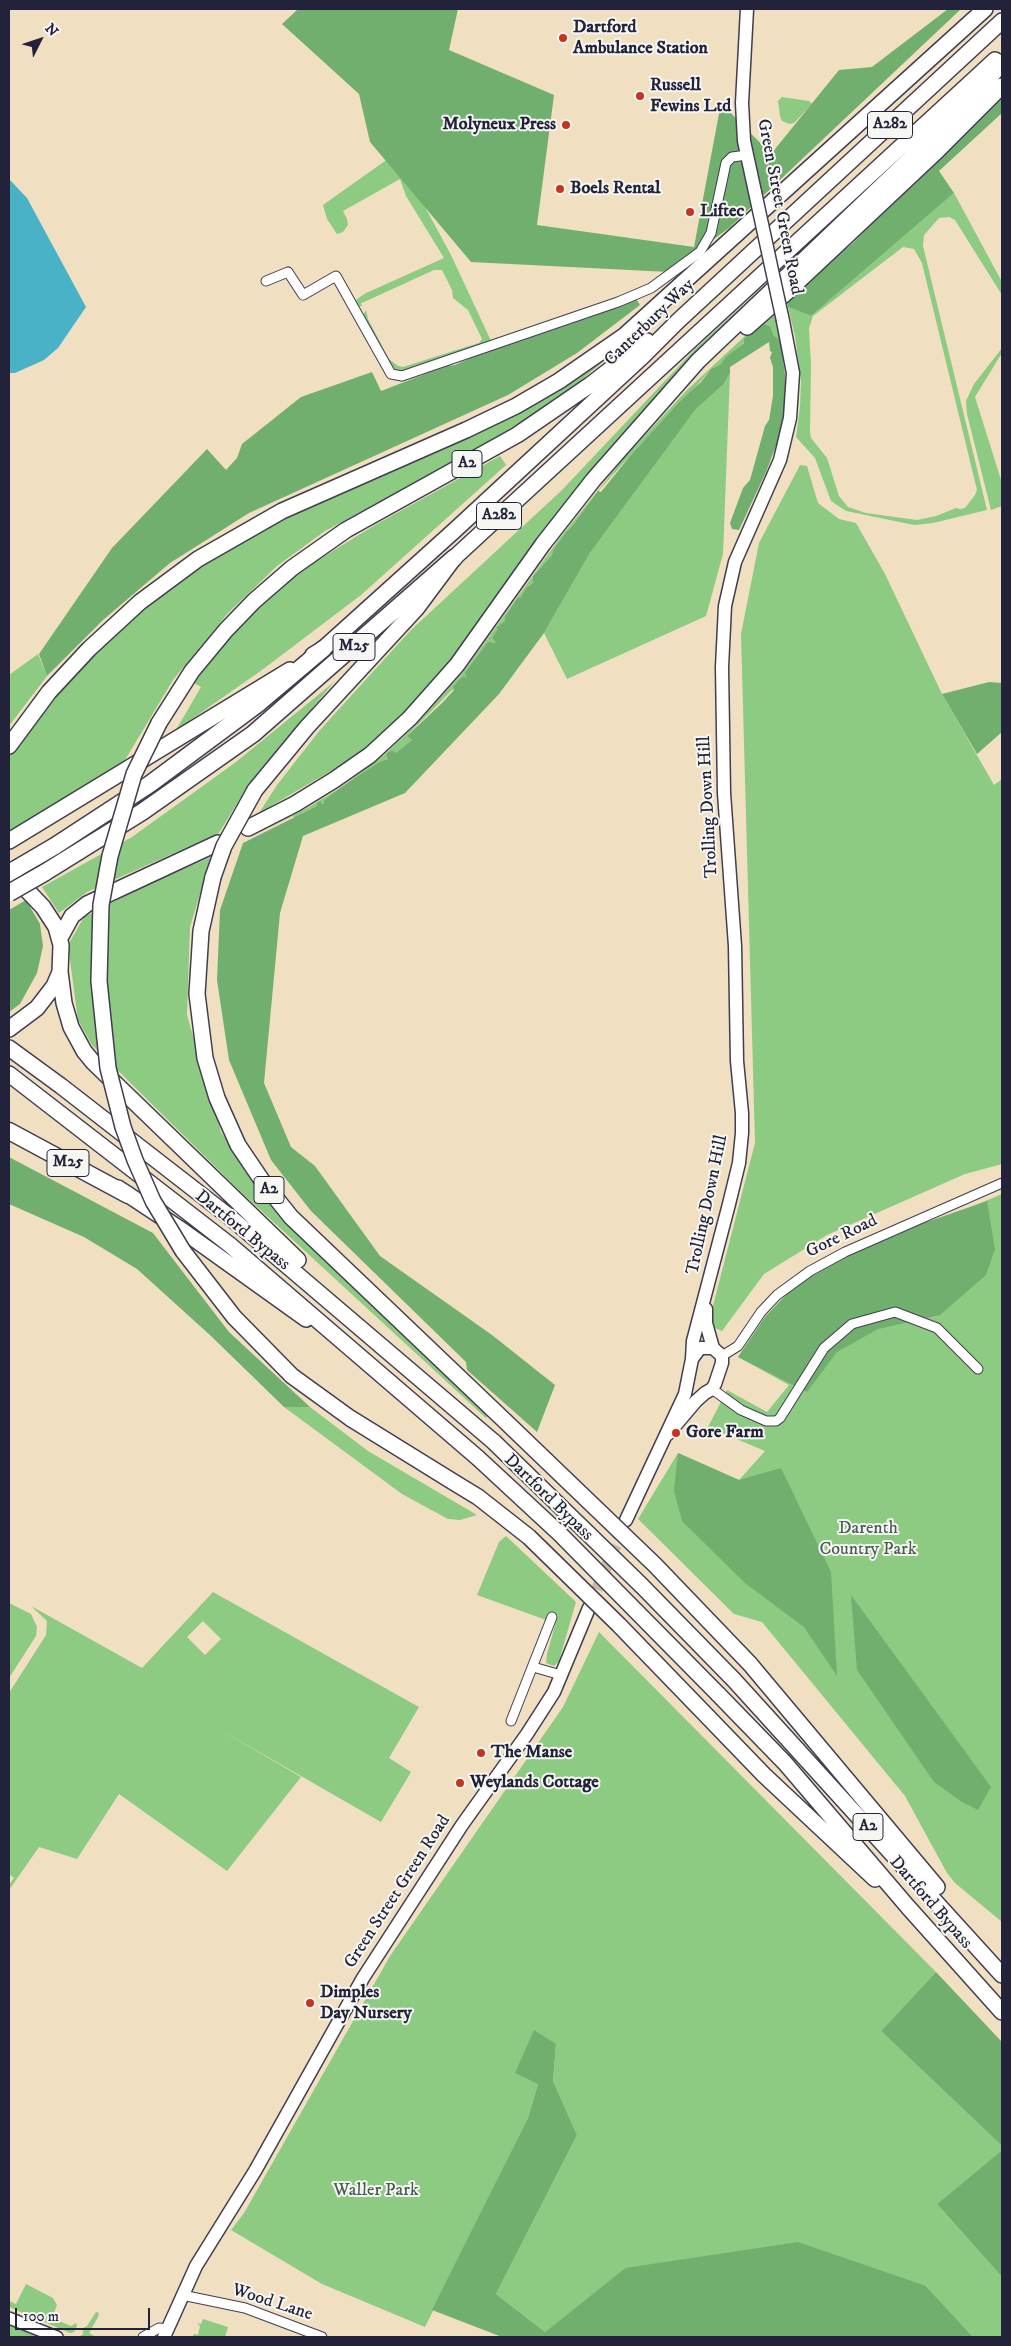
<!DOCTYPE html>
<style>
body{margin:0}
#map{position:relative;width:1011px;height:2346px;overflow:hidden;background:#f1dfc2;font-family:"IM FELL DW Pica",serif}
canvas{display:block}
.frame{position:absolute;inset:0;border:10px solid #22223b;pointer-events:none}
.north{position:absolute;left:15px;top:15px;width:50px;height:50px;-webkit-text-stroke:4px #f6f6f2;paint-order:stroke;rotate:49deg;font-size:14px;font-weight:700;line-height:20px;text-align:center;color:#22223b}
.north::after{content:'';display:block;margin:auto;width:18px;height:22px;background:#22223b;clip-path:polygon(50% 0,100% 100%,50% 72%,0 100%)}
.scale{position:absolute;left:15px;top:2308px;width:135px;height:22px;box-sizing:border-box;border:2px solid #22223b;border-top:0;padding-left:6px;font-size:15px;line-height:18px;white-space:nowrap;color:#22223b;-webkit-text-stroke:4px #f6f6f2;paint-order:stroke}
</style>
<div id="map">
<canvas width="1011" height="2346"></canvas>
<div class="frame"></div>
<div class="north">N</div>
<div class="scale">100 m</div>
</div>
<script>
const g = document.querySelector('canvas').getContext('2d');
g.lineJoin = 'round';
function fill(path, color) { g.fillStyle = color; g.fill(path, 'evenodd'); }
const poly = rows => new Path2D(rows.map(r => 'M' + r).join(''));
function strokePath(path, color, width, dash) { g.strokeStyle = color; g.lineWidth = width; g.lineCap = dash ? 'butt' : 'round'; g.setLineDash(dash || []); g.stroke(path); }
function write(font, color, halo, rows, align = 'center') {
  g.font = font + ' "IM FELL DW Pica",serif'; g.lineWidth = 4; g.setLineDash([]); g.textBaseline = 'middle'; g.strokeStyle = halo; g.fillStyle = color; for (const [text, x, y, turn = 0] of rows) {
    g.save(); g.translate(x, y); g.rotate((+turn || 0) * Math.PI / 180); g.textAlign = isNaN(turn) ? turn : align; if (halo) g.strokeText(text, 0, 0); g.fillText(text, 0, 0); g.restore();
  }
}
fill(poly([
 [782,97,809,101,812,104,794,123,789,124,782,121,780,116,778,101],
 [392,156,406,172,451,255,492,343,405,372,393,371,363,315,366,310,368,319,389,359,398,366,403,367,450,352,479,343,482,339,468,310,453,298,452,290,442,270,434,270,364,302,361,303,362,306,359,306,356,300,364,294,444,258,406,196,400,179,343,211,347,219,348,225,343,232,337,234,327,219,323,205],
 [954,193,1002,282,1002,295,955,220,949,217,939,218,924,235,923,246,987,510,933,523,914,525,846,511,831,501,815,458,796,437,800,407,801,381,795,336,788,307,811,316],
 [903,247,914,249,922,263,977,490,975,495,965,508,960,509,956,508,936,516,917,520,866,513,848,507,839,496,827,458,811,438,810,432,811,365,809,328,813,316],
 [767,283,768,289,637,418,573,492,513,573,471,634,432,683,382,735,351,759,259,813,277,785,320,730,410,631,562,490,695,349],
 [774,309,780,339,774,336,769,325,765,324,759,328,721,364,711,369,692,391,679,402,600,489,573,525,566,532,553,550,552,555,533,576,533,583,528,586,520,598,510,609,505,621,492,638,496,643,473,664,467,679,451,691,407,736,412,740,396,754,392,750,387,754,388,759,381,761,323,801,324,803,321,804,320,802,317,806,294,818,293,816,250,838,309,807,343,786,384,755,416,725,465,670,559,539,624,458,687,390],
 [1002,348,1002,353,975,397,1002,483,1002,506,991,510,967,414,966,401,974,384],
 [618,349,578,383,546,406,475,451,325,531,277,566,228,613,173,680,122,765,9,832,9,757,77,671,129,621,153,601,196,569,245,538],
 [730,373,723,554,706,616,567,679,544,633,590,553,696,409,722,386],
 [500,456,506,465,361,595,262,670,176,730,201,687,194,683,235,629,302,570,375,525],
 [800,465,807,466,818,503,839,519,856,523,885,574,942,694,994,785,1002,779,1002,1164,965,1174,827,1235,764,1274,722,1331,708,1325,755,1143,741,634,759,543],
 [38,654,47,676,9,726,9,675],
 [334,682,249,784,219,833,87,892,59,913,42,887,132,837,236,762],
 [211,857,190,927,187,1015,221,1132,267,1198,318,1253,489,1416,486,1418,242,1193,92,1045,78,1020,68,945,84,917,147,885],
 [1002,1194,1002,1922,955,1883,947,1873,905,1796,762,1622,734,1614,638,1519,678,1453,739,1480,765,1451,708,1427,727,1390,767,1412,789,1385,738,1357,765,1317,797,1283,829,1267],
 [284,1407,310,1407,368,1451,477,1515,460,1520,448,1519,402,1494],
 [506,1536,576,1602,559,1661,554,1666,546,1663,547,1654,558,1615,549,1612,546,1620,477,1595,499,1542],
 [213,1592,419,1707,389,1758,411,1772,381,1822,219,1729,301,1777,227,1871,119,1794,77,1859,39,1847,9,1890,9,1885,14,1878,9,1874,9,1693,46,1635,47,1621,31,1606,142,1668],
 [203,1621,221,1639,205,1655,187,1637],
 [9,1603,31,1614,37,1627,36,1636,9,1678],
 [599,1632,936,1972,881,2031,1002,2146,1002,2150,937,2204,1002,2277,1002,2337,973,2337,926,2286,625,2268,545,2332,496,2294,577,2135,553,2081,556,2044,538,2084,528,2118,425,2327,322,2284,231,2230,244,2213,390,1956,563,1707],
 [26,2284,53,2298,57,2305,52,2318,71,2326,76,2323,77,2326,74,2332,70,2333,9,2307,9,2301,16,2304],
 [96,2312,99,2313,98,2317,89,2333,96,2337,79,2337,83,2334,83,2328,87,2326],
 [203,2319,228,2327,225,2337,193,2336,194,2334,198,2335,200,2326,197,2323,201,2324],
 [9,2325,39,2337,9,2337]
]), '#8ccb81');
fill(poly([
 [298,9,458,9,449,50,554,95,537,225,694,247,721,103,771,154,839,70,872,67,948,9,961,9,729,228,669,272,471,262,370,142,359,94,282,24],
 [1002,93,1002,113,939,171,954,193,811,316,788,307,787,301,832,259,853,243,933,157],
 [636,299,640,305,577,353,508,395,249,513,170,563,103,620,47,676,39,654,112,548,207,449,226,470,237,458,242,444,301,397,372,372,381,391,446,366,455,365,486,351],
 [765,324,770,326,774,336,780,339,785,374,785,422,766,472,739,530,732,529,730,523,743,488,750,480,765,426,769,420,773,396,773,367,770,358,772,352,770,351,769,342,730,367,730,373,723,385,696,409,590,553,544,633,499,694,405,793,303,836,280,913,264,1083,291,1147,315,1166,380,1256,492,1335,555,1385,537,1432,467,1370,466,1362,311,1211,271,1160,229,1060,217,980,220,910,243,843,317,806,317,803,320,801,322,804,324,803,323,801,343,786,381,761,388,759,386,754,392,750,396,753,412,740,407,736,442,703,454,690,453,687,459,680,464,676,467,679,465,673,488,642,496,643,492,638,498,629,496,628,505,621,505,617,518,597,520,598,527,587,533,583,533,576,552,555,553,550,566,532,573,525,598,491,601,492,630,456,679,402,701,382,711,369,721,364,726,357,744,343,744,339,754,328],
 [989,682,1002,683,1002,732,977,754,942,694],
 [26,900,40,924,43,946,37,973,20,1004,9,1012,9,910],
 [9,1157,153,1233,229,1332,310,1407,284,1407,211,1336,137,1269,84,1237,9,1204],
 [987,1201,995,1249,986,1275,940,1315,878,1329,837,1352,807,1392,738,1357,765,1317,794,1287,863,1247,921,1224],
 [678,1453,739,1480,781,1468,831,1572,837,1676,804,1627,745,1583,682,1521,674,1491],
 [851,1595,991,1787,978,1810,962,1802,934,1782,857,1670],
 [936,1972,1002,2042,1002,2146,881,2031],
 [534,2030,556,2044,553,2081,577,2135,496,2294,545,2332,625,2268,798,2242,926,2286,973,2337,502,2337,432,2310,528,2118,538,2084,515,2073],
 [1002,2150,1002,2277,937,2204]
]), '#71af6f');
fill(poly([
 [9,179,27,198,86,307,58,348,44,360,15,373,9,373]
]), '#49b2c7');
strokePath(poly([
 [590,1606,624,1525]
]), '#c8b9a7', 12, [12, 6]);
const minor = poly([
 [266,281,288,272,303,295,336,276,391,374,402,376,618,302,651,288,700,252,711,233,726,163,732,157,747,155],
 [722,1356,738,1346,761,1312,777,1295,810,1271,845,1252,1002,1183],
 [712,1389,741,1410,766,1421,776,1421,780,1418,824,1348,852,1324,895,1312,937,1328,978,1369],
 [533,1667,561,1675],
 [511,1721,552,1617],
 [182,2295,245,2308,322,2337],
 [143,2337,159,2328,167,2329]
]);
const tertiary = poly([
 [9,2318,57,2337]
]);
const secondary = poly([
 [747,9,742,103,744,141,755,192],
 [706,1309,706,1323,713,1348],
 [692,1359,693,1341,729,1204,739,1163,742,1133,742,1113,737,1061,735,946,724,793,722,667,725,606,735,562,780,460,790,418,793,373,783,321],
 [626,1520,685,1394,692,1359,700,1348,713,1348,722,1356,722,1363,715,1384,712,1389,705,1393,696,1401,668,1434],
 [164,2337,196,2266,255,2171,363,1978,462,1825,527,1734,554,1692,589,1608]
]);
const trunk = poly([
 [747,327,788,291,938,150,1002,86],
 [313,655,323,649,455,530,643,356,678,321,1002,21],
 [159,723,192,671,226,630,254,601,292,568,346,530,517,435,590,385,647,341],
 [9,746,49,692,89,649,140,602,198,559,282,511,466,430,516,406,559,381,624,336,985,9],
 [255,790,307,727,416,609,454,558,995,60],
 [248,828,295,804,334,780,370,755,410,718,457,665,543,544,594,479,698,361,937,133,990,78,1002,62],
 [9,841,290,670],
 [9,876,20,883,43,907,56,927,61,945,60,972,54,986,37,1008,9,1029],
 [213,877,201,931,197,994,205,1058,217,1098,238,1145,263,1182,291,1217,505,1421],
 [60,938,72,916,87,904,218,843],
 [60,972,64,1003,71,1027,84,1051,93,1062,298,1260],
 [9,1048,61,1086,231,1218,494,1442],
 [9,1074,230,1245,478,1458],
 [118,1188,183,1231,306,1319],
 [183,1251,234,1317,292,1376,350,1418,455,1483],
 [750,1664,937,1887],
 [734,1680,1002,1975],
 [718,1694,785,1763,908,1907,1002,2012],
 [708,1717,764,1775,875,1879]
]);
const motorway = poly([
 [9,873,55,846,150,784,259,703,323,649],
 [44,873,142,812,253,734,454,558],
 [9,1131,128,1195]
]);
strokePath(minor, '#413e4f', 11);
strokePath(tertiary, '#413e4f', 14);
strokePath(secondary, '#413e4f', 15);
strokePath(trunk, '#413e4f', 18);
strokePath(motorway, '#413e4f', 19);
strokePath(minor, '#fff', 9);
strokePath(tertiary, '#fff', 11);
strokePath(secondary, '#fff', 12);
strokePath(trunk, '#fff', 15);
strokePath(motorway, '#fff', 16);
const secondaryBridge = poly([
 [755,192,783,321]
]);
const trunkBridge = poly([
 [159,723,134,774,110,856,101,905,99,981,108,1068,123,1127,135,1160,153,1201,183,1251],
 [213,877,224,846,255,790],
 [505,1421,655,1565,750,1664],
 [494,1442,642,1586,734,1680],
 [478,1458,560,1534,718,1694],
 [455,1483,478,1497,529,1537,619,1625,708,1717]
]);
const motorwayBridge = poly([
 [9,893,44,873]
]);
strokePath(secondaryBridge, '#413e4f', 15, []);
strokePath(trunkBridge, '#413e4f', 18, []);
strokePath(motorwayBridge, '#413e4f', 19, []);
strokePath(secondaryBridge, '#fff', 12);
strokePath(trunkBridge, '#fff', 15);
strokePath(motorwayBridge, '#fff', 16);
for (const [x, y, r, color] of [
 [563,38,5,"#c8321e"],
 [640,96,5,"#c8321e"],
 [566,125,5,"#c8321e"],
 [560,189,5,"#c8321e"],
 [690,212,5,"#c8321e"],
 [676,1433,5,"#c8321e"],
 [481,1753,5,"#c8321e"],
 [460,1783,5,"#c8321e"],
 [310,2003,5,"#c8321e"]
]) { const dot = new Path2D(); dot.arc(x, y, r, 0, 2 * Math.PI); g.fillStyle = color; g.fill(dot); strokePath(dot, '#f6f6f2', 2); }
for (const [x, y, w] of [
 [890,125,45],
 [467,464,30],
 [499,516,45],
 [354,647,42],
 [68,1163,42],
 [269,1190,30],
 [868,1827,30]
]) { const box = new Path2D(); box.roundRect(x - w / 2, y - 13.5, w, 27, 4); g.fillStyle = '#f6f6f2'; g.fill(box); strokePath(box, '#22223b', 1); }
write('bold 16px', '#22223b', null, [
 ["A282",890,125],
 ["A2",467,464],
 ["A282",499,516],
 ["M25",354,647],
 ["M25",68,1163],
 ["A2",269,1190],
 ["A2",868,1827]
]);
write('bold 18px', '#22223b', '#f6f6f2', [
 ["Dartford",573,28],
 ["Ambulance Station",573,49],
 ["Russell",650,86],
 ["Fewins Ltd",650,107],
 ["Molyneux Press",556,125,"right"],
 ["Boels Rental",570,189],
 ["Liftec",700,212],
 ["Gore Farm",686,1433],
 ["The Manse",491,1753],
 ["Weylands Cottage",470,1783],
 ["Dimples",320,1993],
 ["Day Nursery",320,2014]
], 'left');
write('18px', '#22223b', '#f6f6f2', [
 ["Green Street Green Road",779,207,79],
 ["Canterbury Way",650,323,-44],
 ["Trolling Down Hill",709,807,-93],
 ["Trolling Down Hill",708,1205,-78],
 ["Dartford Bypass",242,1231,39],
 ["Gore Road",842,1237,-26],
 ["Dartford Bypass",548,1498,44],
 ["Green Street Green Road",398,1892,-57],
 ["Dartford Bypass",930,1903,49],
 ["Wood Lane",272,2303,18]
]);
write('18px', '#475d54', '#f6f6f2', [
 ["Darenth",868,1529],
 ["Country Park",868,1550],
 ["Waller Park",376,2191]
]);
</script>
